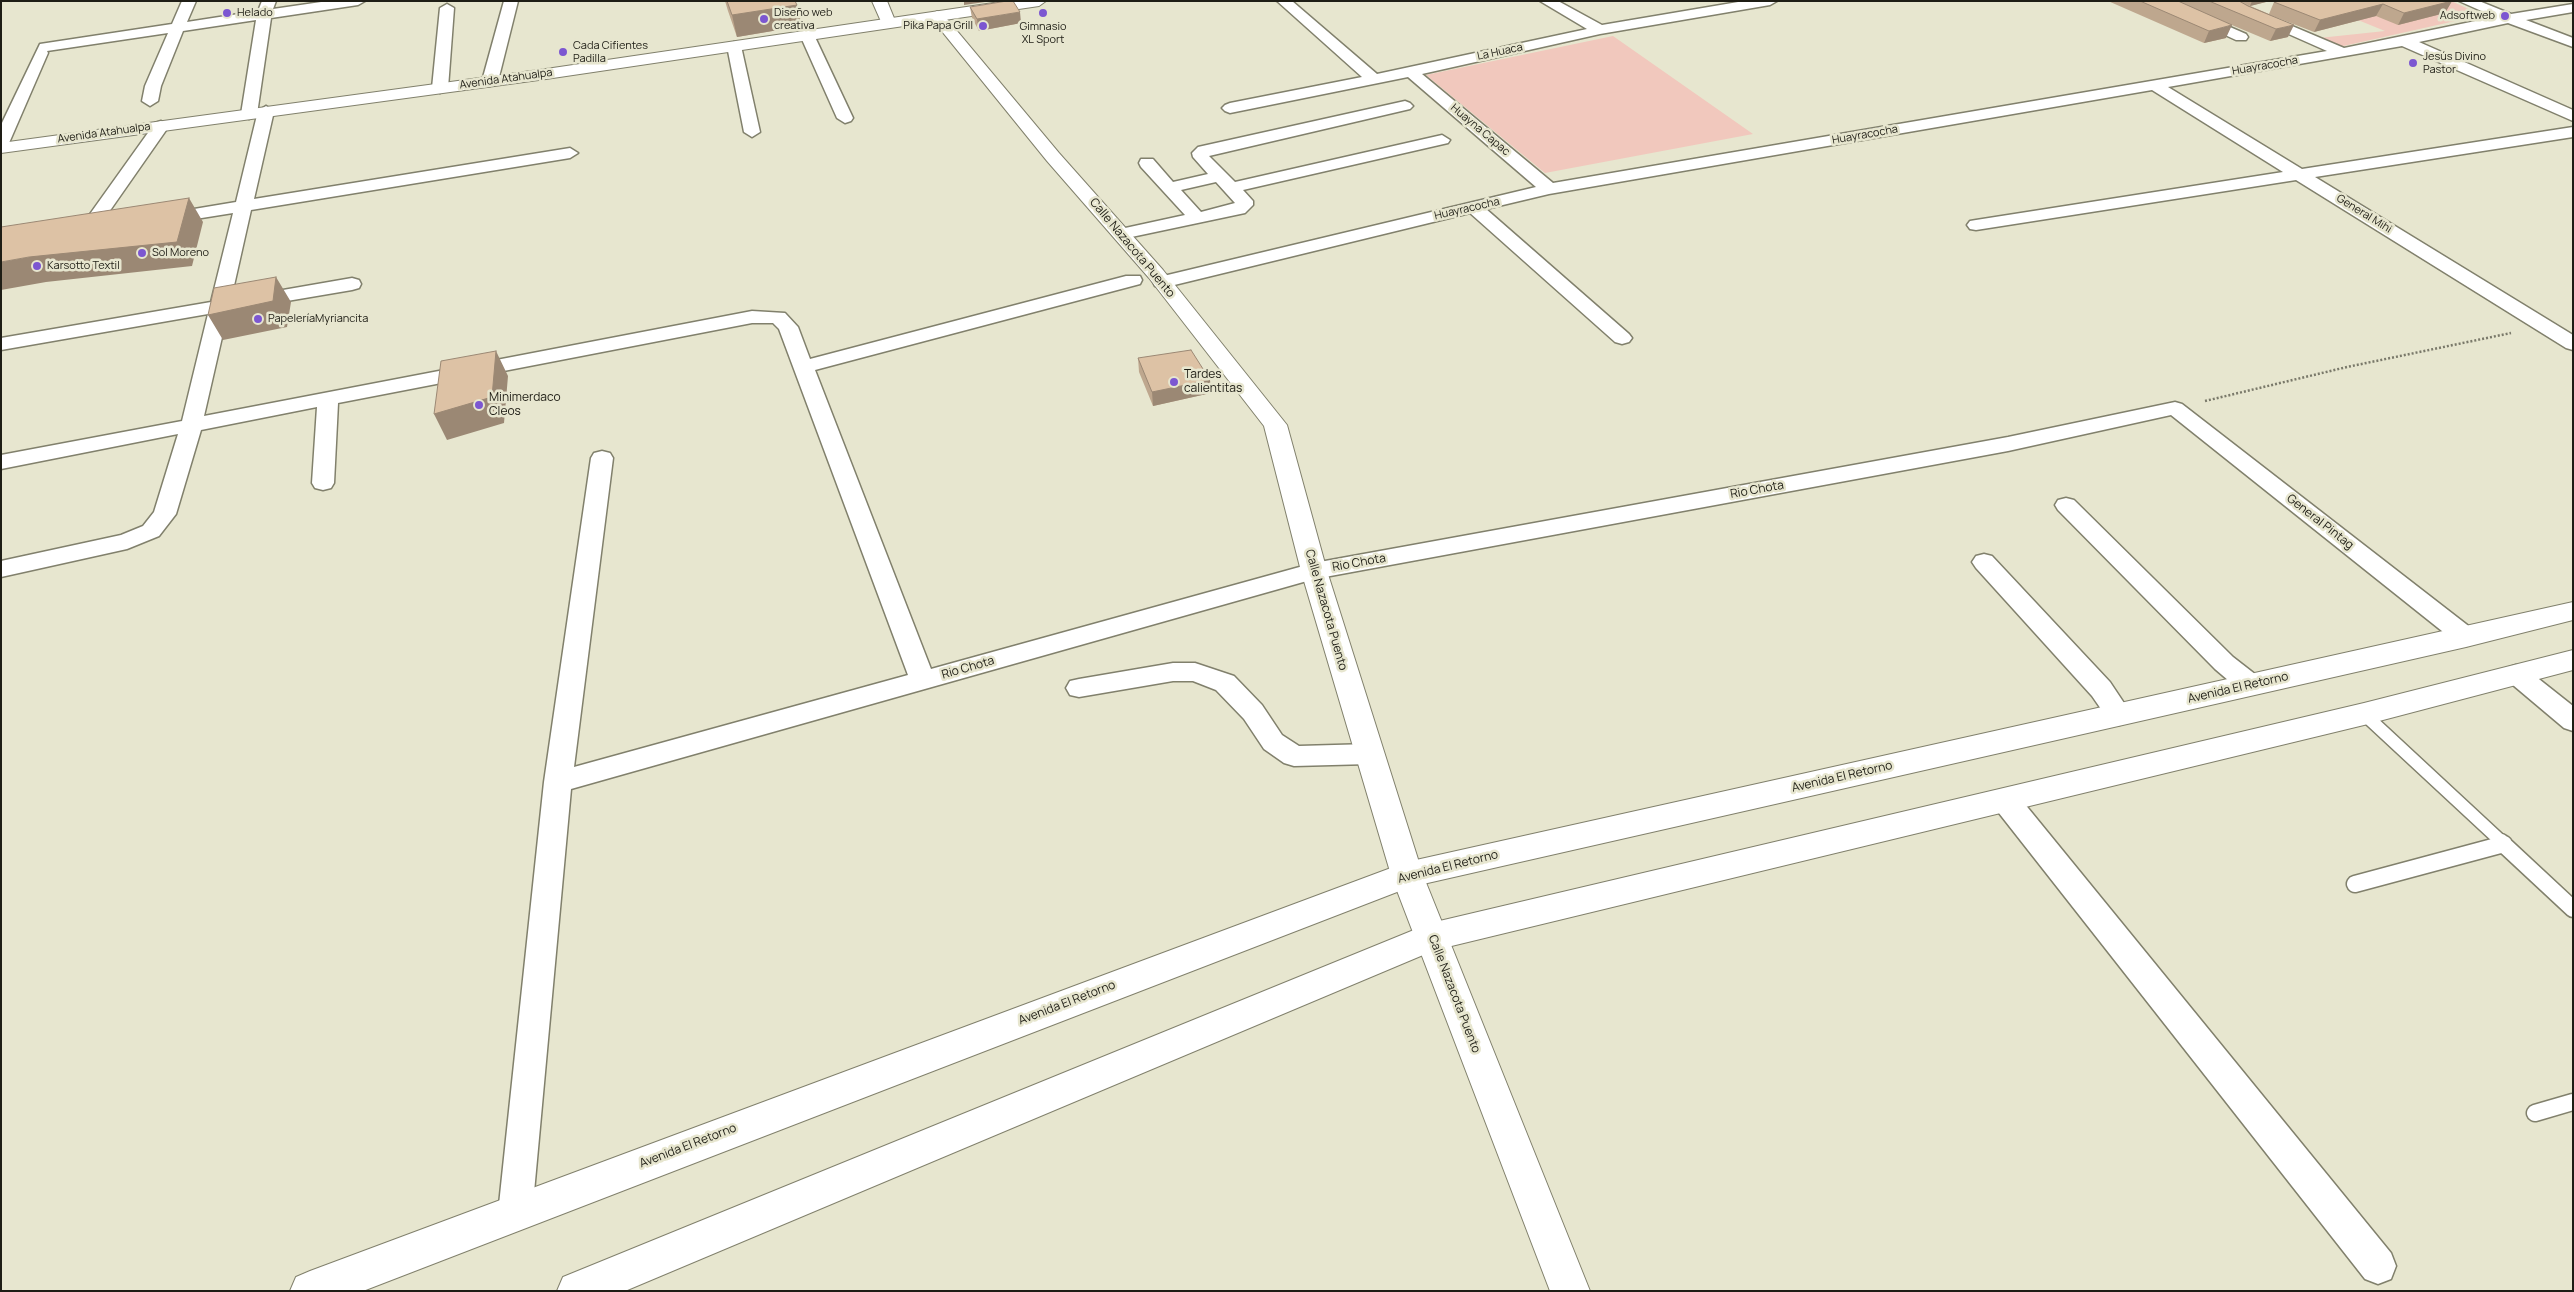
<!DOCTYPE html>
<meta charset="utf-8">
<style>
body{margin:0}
#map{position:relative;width:2574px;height:1292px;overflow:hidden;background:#e7e6cf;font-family:Manrope,sans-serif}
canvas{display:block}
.frame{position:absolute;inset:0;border:2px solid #1e1d15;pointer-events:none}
</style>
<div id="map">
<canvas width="2574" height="1292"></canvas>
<div class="frame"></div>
</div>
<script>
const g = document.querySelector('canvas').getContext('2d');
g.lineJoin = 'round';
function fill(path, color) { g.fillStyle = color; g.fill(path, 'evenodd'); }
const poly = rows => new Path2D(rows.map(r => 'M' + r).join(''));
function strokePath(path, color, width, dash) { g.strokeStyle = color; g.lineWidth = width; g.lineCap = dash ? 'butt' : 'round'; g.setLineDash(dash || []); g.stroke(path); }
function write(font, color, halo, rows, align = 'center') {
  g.font = font + ' Manrope,sans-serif'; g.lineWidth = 5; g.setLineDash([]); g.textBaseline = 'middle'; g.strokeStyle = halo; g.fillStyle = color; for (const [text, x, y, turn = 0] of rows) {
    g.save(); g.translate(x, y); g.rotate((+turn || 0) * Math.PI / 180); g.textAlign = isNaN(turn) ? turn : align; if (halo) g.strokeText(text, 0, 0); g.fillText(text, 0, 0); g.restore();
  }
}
fill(poly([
 [2311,1,2451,1,2482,15,2339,47,2319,38,2385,31],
 [1613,36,1753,134,1545,173,1426,75]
]), '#f1c8bd');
const serviceFar1 = poly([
 [2364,714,2503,843]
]);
const service = poly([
 [2501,842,2573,909],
 [2355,884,2504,844],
 [2535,1113,2573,1102]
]);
const minor = poly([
 [182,1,196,1,187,22,258,11,262,1,276,1,273,9,328,1,365,1,358,5,271,18,257,114,249,119,241,114,256,20,183,31,161,86,158,101,150,106,142,101,145,86,168,33,47,51,48,53,9,143,1,148,1,125,40,44,172,24,182,1],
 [504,1,518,1,498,81,490,86,482,81,504,1],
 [1277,1,1292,1,1377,74,1587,29,1540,1,1558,1,1602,25,1744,1,1777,1,1770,5,1600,34,1422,74,1553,183,2327,51,2214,1,2233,1,2344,48,2495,17,2459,1,2479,1,2511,14,2573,4,2573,12,2526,20,2573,38,2573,47,2508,23,2419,42,2573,110,2573,121,2402,46,2168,87,2302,169,2573,127,2573,137,2315,177,2573,335,2573,350,2566,348,2296,180,1976,230,1970,229,1967,225,1970,221,1976,220,2283,172,2152,90,1549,194,1486,209,1629,334,1632,338,1629,342,1622,344,1615,342,1470,213,1162,288,1155,286,1153,282,1155,278,1536,187,1408,77,1230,113,1225,111,1222,108,1225,105,1230,103,1362,77,1277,1],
 [2151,1,2170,1,2246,34,2248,37,2246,40,2236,40,2151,1],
 [447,4,454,8,448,88,440,93,432,88,440,8,447,4],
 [807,31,814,35,853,118,851,121,845,123,837,118,800,35,807,31],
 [734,42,741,46,760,132,752,137,744,132,727,46,734,42],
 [1405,101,1410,103,1413,106,1410,109,1209,156,1235,182,1442,135,1450,140,1448,143,1243,190,1253,201,1253,205,1245,213,1122,239,1116,238,1113,234,1116,230,1185,215,1141,167,1139,163,1141,159,1153,159,1173,182,1208,174,1193,157,1192,153,1198,147,1405,101],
 [1216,182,1235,203,1201,212,1181,190,1216,182],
 [266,106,274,111,254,199,570,148,578,153,570,158,251,210,231,299,352,278,359,280,361,284,359,288,352,290,228,311,204,416,752,311,785,313,798,327,810,359,1126,276,1140,276,1142,280,1140,284,815,370,931,669,1314,563,2008,437,2175,402,2182,404,2475,631,2478,637,2475,643,2466,646,2457,643,2171,415,2008,451,1314,579,571,789,532,1214,527,1226,515,1231,503,1226,498,1214,544,782,591,458,594,453,602,451,610,453,613,458,574,767,908,675,779,329,773,323,752,323,338,403,334,483,331,488,323,490,315,488,312,483,317,407,201,430,176,514,159,536,127,549,1,577,1,561,121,535,143,526,154,512,178,434,1,469,1,455,182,421,208,314,1,350,1,338,211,302,233,213,164,224,158,223,155,219,158,215,236,202,258,111,266,106],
 [161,121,169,126,102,222,90,222,87,218,90,214,155,123,161,121],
 [2066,498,2074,500,2233,657,2260,678,2264,685,2260,692,2251,694,2242,692,2215,669,2058,510,2055,505,2058,500,2066,498],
 [1984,554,1992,556,2110,682,2132,715,2128,722,2119,725,2110,722,2092,696,1976,568,1972,562,1976,556,1984,554],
 [1173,663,1195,663,1234,676,1262,705,1282,735,1299,746,1370,744,1380,747,1383,754,1380,761,1370,764,1294,766,1284,763,1264,749,1244,719,1216,690,1193,681,1173,681,1079,697,1070,695,1066,688,1070,681,1079,679,1173,663],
 [2516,665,2525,668,2573,706,2573,731,2564,728,2507,680,2503,674,2507,668,2516,665],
 [2005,789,2015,792,2391,1253,2396,1266,2391,1279,2378,1284,2365,1279,1995,808,1991,800,1995,792,2005,789]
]);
const tertiary = poly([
 [872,1,887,1,896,23,893,26,883,26,872,1],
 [937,11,942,13,1059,153,1163,270,1287,425,1327,571,1423,875,1590,1291,1550,1291,1391,875,1301,571,1264,426,1149,278,1047,161,932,19,929,16,937,11]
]);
const secondary = poly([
 [1007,1,1046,1,1039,6,546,79,1,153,1,143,546,69,1007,1]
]);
const primary = poly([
 [2573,602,2573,620,2466,647,1410,887,363,1291,290,1291,296,1277,310,1271,1407,862,2573,602],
 [2573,650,2573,670,2364,725,1435,950,625,1291,557,1291,563,1277,1431,923,2364,703,2573,650]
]);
strokePath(serviceFar1, '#81806c', 15);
strokePath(service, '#81806c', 19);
strokePath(minor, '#81806c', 3);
strokePath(tertiary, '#81806c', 2);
strokePath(secondary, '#81806c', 2);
strokePath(primary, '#81806c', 2);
strokePath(poly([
 [2205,401,2347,367,2511,333]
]), '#7a796a', 2.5, [2, 2]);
strokePath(serviceFar1, '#fff', 12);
strokePath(service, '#fff', 16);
fill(minor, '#fff');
fill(tertiary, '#fff');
fill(secondary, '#fff');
fill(primary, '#fff');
fill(poly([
 [725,1,795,1,802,26,737,37,728,11],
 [2108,1,2270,1,2250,6,2241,2,2269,14,2274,2,2452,1,2445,13,2398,25,2376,16,2314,32,2270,15,2288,37,2270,41,2215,18,2226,38,2204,43],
 [970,7,1021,23,979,31,972,18],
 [1138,358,1210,380,1211,393,1153,406,1139,372]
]), '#bea78e');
fill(poly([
 [964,1,992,1,964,5],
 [2252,1,2270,1,2250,6],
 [2452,1,2445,13,2398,25,2404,13],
 [2383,4,2376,16,2314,32,2320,20],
 [797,5,802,26,737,37,732,15],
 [1020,12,1021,23,979,31,977,19],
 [2232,25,2226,38,2204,43,2209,31],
 [2294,25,2288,37,2270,41,2276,29],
 [189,198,203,222,192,266,46,282,1,290,1,262,29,257],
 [276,277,291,302,287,327,223,340,208,315],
 [496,351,508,376,504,423,447,440,434,414],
 [1210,380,1211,393,1153,406,1152,392]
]), '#9b8874');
const building = poly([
 [727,1,795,1,797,5,732,15,727,1],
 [1007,1,1013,1,1020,12,977,19,970,7,1007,1],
 [2140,1,2178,1,2232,25,2209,31,2140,1],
 [2209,1,2239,1,2248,6,2294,25,2276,29,2209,1],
 [2279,1,2452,1,2404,13,2383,4,2320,20,2274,2,2279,1],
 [189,198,177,242,29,257,1,262,1,227,189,198],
 [276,277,273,301,208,315,214,288,276,277],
 [1191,350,1210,380,1152,392,1138,358,1191,350],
 [496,351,492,397,434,414,441,361,496,351]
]);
fill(building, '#ddc2a5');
strokePath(building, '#9b8874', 1);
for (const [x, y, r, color] of [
 [227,13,5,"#7c57d1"],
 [1043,13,5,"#7c57d1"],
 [2505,16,5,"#7c57d1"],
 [764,19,5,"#7c57d1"],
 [983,26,5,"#7c57d1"],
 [563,52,5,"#7c57d1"],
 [2413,63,5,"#7c57d1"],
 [142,253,5,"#7c57d1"],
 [37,266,5,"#7c57d1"],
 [258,319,5,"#7c57d1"],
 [1174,382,5,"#7c57d1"],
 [479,405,5,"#7c57d1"]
]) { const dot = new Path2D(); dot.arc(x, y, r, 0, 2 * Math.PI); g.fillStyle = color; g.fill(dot); strokePath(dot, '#e7e6cf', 2); }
write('11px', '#1e1d15', '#e7e6cf', [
 ["Helado",237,13],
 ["Diseño web",774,13],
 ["creativa",774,26],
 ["Adsoftweb",2495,16,"right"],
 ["Pika Papa Grill",973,26,"right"],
 ["Gimnasio",1043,27,"center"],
 ["XL Sport",1043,40,"center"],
 ["Cada Cifientes",573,46],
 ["Padilla",573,59],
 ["Jesús Divino",2423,57],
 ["Pastor",2423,70],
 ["Sol Moreno",152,253],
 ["Karsotto Textil",47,266],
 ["PapeleríaMyriancita",268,319]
], 'left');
write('11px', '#1e1d15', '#e7e6cf', [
 ["La Huaca",1500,52,-12],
 ["Huayracocha",2265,66,-10],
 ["Avenida Atahualpa",506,79,-8],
 ["Huayna Capac",1480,130,40],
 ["Avenida Atahualpa",104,133,-8],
 ["Huayracocha",1865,135,-10],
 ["Huayracocha",1467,209,-13],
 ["General Mihi",2364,214,32]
]);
write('12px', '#1e1d15', '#e7e6cf', [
 ["Calle Nazacota Puento",1132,248,50],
 ["Rio Chota",1757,490,-10],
 ["General Pintag",2320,522,38],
 ["Rio Chota",1359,563,-10],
 ["Calle Nazacota Puento",1326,610,74],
 ["Rio Chota",968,668,-16],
 ["Avenida El Retorno",2238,688,-13],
 ["Avenida El Retorno",1842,777,-13],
 ["Avenida El Retorno",1448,867,-14],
 ["Calle Nazacota Puento",1454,994,69],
 ["Avenida El Retorno",1067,1003,-21],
 ["Avenida El Retorno",688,1146,-21]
]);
write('12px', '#1e1d15', '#e7e6cf', [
 ["Tardes",1184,375],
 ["calientitas",1184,389],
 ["Minimerdaco",489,398],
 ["Cleos",489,412]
], 'left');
</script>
